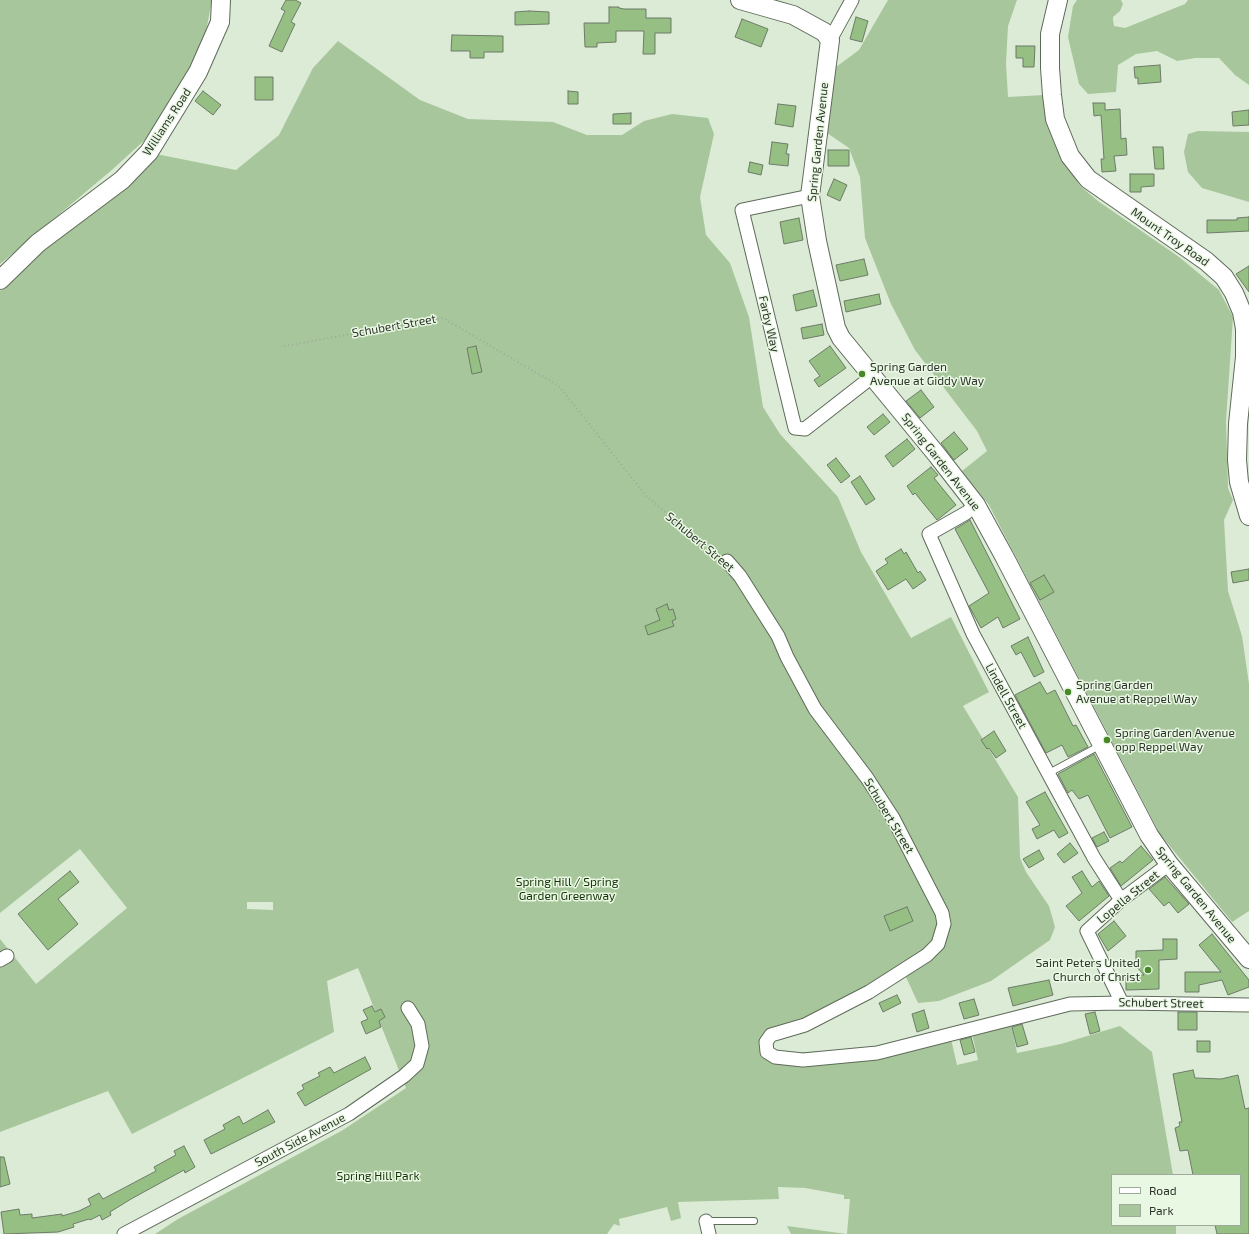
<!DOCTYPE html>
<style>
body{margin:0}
#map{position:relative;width:1249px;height:1234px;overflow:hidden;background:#dcebd6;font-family:"Exo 2",sans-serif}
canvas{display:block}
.legend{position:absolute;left:1111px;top:1174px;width:130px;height:52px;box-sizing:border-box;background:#e9f8e3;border:1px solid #9eaa9a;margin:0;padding:5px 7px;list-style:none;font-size:12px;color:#2e342c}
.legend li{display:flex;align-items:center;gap:8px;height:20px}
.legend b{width:20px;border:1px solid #9eaa9a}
</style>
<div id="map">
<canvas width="1249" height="1234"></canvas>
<ul class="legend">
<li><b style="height:5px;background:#fff"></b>Road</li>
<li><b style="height:11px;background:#a7c69b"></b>Park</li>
</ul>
</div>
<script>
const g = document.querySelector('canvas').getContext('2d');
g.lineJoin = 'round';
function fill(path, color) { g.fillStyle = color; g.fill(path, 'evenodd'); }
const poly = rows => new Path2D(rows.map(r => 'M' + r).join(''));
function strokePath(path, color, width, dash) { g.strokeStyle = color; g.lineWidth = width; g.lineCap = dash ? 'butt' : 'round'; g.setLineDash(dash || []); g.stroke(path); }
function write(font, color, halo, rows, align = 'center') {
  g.font = font + ' "Exo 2",sans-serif'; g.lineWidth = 3; g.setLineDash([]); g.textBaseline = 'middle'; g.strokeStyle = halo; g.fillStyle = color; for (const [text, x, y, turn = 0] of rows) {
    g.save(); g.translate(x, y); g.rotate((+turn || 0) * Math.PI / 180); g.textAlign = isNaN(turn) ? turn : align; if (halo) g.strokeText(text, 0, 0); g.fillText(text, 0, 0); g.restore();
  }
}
fill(poly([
 [0,0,212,0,203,47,148,137,113,169,0,264],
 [888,0,1017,0,1008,26,1006,63,1008,97,1044,95,1049,128,1079,185,1098,201,1179,257,1219,290,1233,317,1226,421,1228,488,1233,500,1224,520,1228,591,1242,636,1249,684,1249,911,1232,922,1160,834,989,505,962,471,987,451,977,431,915,350,891,304,865,238,860,177,849,148,827,133,836,67,859,50],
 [1077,0,1121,0,1123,4,1120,11,1113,17,1113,20,1114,26,1125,28,1185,4,1188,0,1249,0,1249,85,1235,75,1219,58,1195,58,1177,61,1157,51,1136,54,1118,65,1116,92,1088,94,1079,84,1068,37,1073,6],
 [338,41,420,100,468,119,553,122,587,135,622,135,644,121,672,114,708,118,714,134,700,197,706,235,730,263,749,317,763,407,780,434,838,497,861,552,911,638,951,617,989,692,963,706,1018,797,1020,858,1026,872,1049,906,1055,927,1050,940,991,981,939,1001,918,1003,905,975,774,1037,770,1043,774,1051,790,1053,875,1048,920,1035,922,1041,951,1039,957,1065,978,1060,972,1034,1011,1023,1017,1053,1061,1044,1120,1026,1152,1052,1173,1175,1112,1175,1112,1225,1176,1225,1176,1234,791,1234,787,1226,847,1234,850,1199,844,1199,844,1195,805,1188,778,1187,779,1199,678,1202,681,1218,671,1221,667,1207,619,1219,620,1226,614,1224,607,1234,155,1234,178,1219,343,1130,406,1088,358,968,327,981,334,1032,132,1134,108,1091,0,1132,0,939,36,984,127,908,80,849,0,913,0,291,24,266,83,219,156,154,236,170,279,135,313,68],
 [247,902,273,902,273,910,247,909],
 [1198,131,1249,132,1249,202,1202,188,1188,172,1184,152,1188,134]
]), '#a7c69b');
const building = poly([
 [286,0,295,0,301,3,291,22,295,24,282,52,269,46,285,11,281,9,286,0],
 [609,7,619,7,619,8,624,9,646,9,646,18,671,18,671,33,655,33,655,54,643,54,644,31,616,31,616,42,597,43,597,47,585,47,584,23,609,23,609,7],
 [529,11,549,12,549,24,515,25,515,12,529,11],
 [856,17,868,21,862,42,850,39,856,17],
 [742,19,768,29,761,47,735,37,742,19],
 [452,35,503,36,503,52,484,52,484,58,470,58,470,51,451,51,452,35],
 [1016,46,1035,46,1034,67,1023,67,1023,58,1016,58,1016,46],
 [1160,65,1161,82,1138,84,1138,78,1135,78,1134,67,1160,65],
 [255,77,273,77,273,100,255,100,255,77],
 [203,91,221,105,213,115,195,101,203,91],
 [568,91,578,92,578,104,568,104,568,91],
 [1093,103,1105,103,1105,110,1120,109,1121,139,1126,138,1127,155,1114,156,1116,171,1102,172,1101,159,1104,159,1101,115,1094,116,1093,103],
 [778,104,796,106,793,127,775,124,778,104],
 [1249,110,1249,125,1233,126,1232,112,1249,110],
 [631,113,631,124,613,124,613,114,631,113],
 [772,142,788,144,786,154,789,154,788,166,769,164,772,142],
 [1153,147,1163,147,1164,169,1155,169,1153,147],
 [828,150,849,150,849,166,828,166,828,150],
 [750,162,763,165,761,175,748,172,750,162],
 [1130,174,1154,174,1154,186,1141,187,1141,192,1130,192,1130,174],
 [834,179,847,185,840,201,827,195,834,179],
 [1249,217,1249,231,1207,233,1207,220,1237,220,1237,218,1249,217],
 [799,218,803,240,784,244,780,222,799,218],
 [864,259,868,275,840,281,836,265,864,259],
 [1249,266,1249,292,1236,274,1249,266],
 [813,290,817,306,796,311,793,295,813,290],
 [879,294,881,304,846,312,844,301,879,294],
 [822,324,824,335,803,339,801,328,822,324],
 [476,346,482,372,472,374,467,348,476,346],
 [830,346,846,368,819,387,814,380,820,376,809,361,830,346],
 [921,390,934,407,920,418,906,401,921,390],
 [883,414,890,422,874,435,867,427,883,414],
 [954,432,968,449,954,460,941,443,954,432],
 [907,439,915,449,893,467,885,456,907,439],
 [836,458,850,476,841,483,827,465,836,458],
 [931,467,938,475,934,478,956,505,937,520,915,493,913,495,907,486,931,467],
 [860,476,875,499,866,505,851,482,860,476],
 [970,520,1020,619,1003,628,998,617,981,628,969,606,989,593,955,529,970,520],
 [901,549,904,554,906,552,918,573,920,571,926,580,913,589,906,579,888,590,876,571,888,563,885,559,901,549],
 [1249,569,1249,580,1233,583,1231,572,1249,569],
 [1044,575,1054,592,1040,600,1030,583,1044,575],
 [667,604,669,610,673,609,676,619,672,621,674,626,648,635,645,626,660,620,656,609,667,604],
 [1028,637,1044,672,1034,677,1021,652,1016,655,1011,646,1028,637],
 [1040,682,1047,694,1055,690,1073,726,1076,725,1088,747,1068,757,1062,745,1046,753,1015,695,1040,682],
 [994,731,1006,751,996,758,989,748,987,749,981,740,994,731],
 [1094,754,1132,827,1110,838,1088,795,1079,799,1072,790,1068,793,1058,774,1094,754],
 [1045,792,1068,833,1059,838,1054,830,1037,839,1032,829,1040,825,1026,802,1045,792],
 [1104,832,1109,841,1097,847,1092,838,1104,832],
 [1070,843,1078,853,1064,863,1057,854,1070,843],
 [1141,846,1153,860,1121,886,1110,868,1120,861,1122,863,1141,846],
 [1039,850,1044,859,1029,868,1023,859,1039,850],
 [70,871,79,882,58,899,78,924,48,950,18,914,70,871],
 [1082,871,1092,887,1099,881,1109,896,1079,921,1066,906,1082,893,1072,877,1082,871],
 [1165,877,1189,904,1178,913,1169,902,1164,906,1149,889,1165,877],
 [907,907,913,921,890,931,884,916,907,907],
 [1114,921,1126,936,1108,951,1098,934,1114,921],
 [1212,934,1249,980,1249,987,1228,995,1222,980,1199,985,1199,992,1185,992,1185,972,1221,972,1199,945,1212,934],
 [1163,939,1177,939,1177,959,1159,960,1159,989,1126,990,1126,975,1144,975,1136,966,1136,951,1163,950,1163,939],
 [1049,980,1053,995,1013,1006,1008,988,1049,980],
 [897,995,901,1003,883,1012,879,1003,897,995],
 [974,999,979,1015,964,1019,959,1003,974,999],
 [372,1006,375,1012,381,1009,385,1017,379,1021,381,1027,366,1034,361,1022,368,1019,363,1010,372,1006],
 [924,1010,929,1028,917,1032,912,1014,924,1010],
 [1095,1012,1100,1031,1090,1034,1085,1014,1095,1012],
 [1178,1012,1197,1012,1197,1030,1178,1030,1178,1012],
 [1022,1024,1028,1044,1017,1047,1012,1027,1022,1024],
 [971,1037,975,1052,964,1055,960,1040,971,1037],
 [1197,1041,1210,1041,1210,1052,1197,1052,1197,1041],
 [365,1057,371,1069,305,1106,297,1093,304,1089,302,1085,320,1076,318,1073,330,1067,334,1073,365,1057],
 [1193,1070,1195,1078,1221,1079,1238,1075,1245,1109,1249,1108,1249,1234,1217,1234,1215,1225,1240,1225,1240,1175,1193,1175,1188,1150,1180,1151,1175,1128,1180,1126,1179,1122,1182,1122,1173,1074,1193,1070],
 [268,1110,275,1122,211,1154,204,1140,225,1129,223,1125,239,1116,243,1124,268,1110],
 [184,1146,195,1167,185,1173,184,1170,131,1199,110,1212,111,1215,102,1220,100,1215,90,1220,89,1219,73,1224,74,1227,58,1232,4,1234,1,1212,19,1209,20,1215,32,1214,32,1218,62,1214,62,1216,79,1211,91,1205,88,1199,99,1193,103,1199,156,1171,154,1167,176,1155,174,1151,184,1146],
 [0,1157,4,1157,10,1184,0,1187,0,1157]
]);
fill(building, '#95bf83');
strokePath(building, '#6d7b68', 1);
const lane = poly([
 [1049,773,1101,745],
 [706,1221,754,1221]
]);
const street = poly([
 [830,40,852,0],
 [810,196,742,210,795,428,805,429,873,376],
 [976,505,966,513,929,534,973,634,1094,858,1121,900],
 [727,561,740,576,778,636,787,657,815,709,867,778,893,818,942,913,944,924,938,944,927,955,869,992,805,1025,771,1035,766,1042,767,1052,775,1057,803,1060,877,1053,1070,1004,1122,1003,1249,1005],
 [0,960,7,956],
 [1122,1003,1087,931,1121,900,1169,864],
 [706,1221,709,1234],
 [124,1234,349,1114,404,1076,417,1064,422,1046,418,1024,408,1008]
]);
const secondary = poly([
 [740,0,793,15,824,32,830,40,810,196,817,241,836,328,841,338,937,455,976,505,1004,556,1149,835,1169,864,1249,959],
 [1058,0,1050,34,1050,68,1052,95,1055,119,1070,156,1088,179,1206,261,1224,277,1234,293,1242,312,1245,329,1245,357,1238,424,1237,460,1239,482,1249,516],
 [0,280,38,243,122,180,149,152,198,72,220,22,221,0]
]);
strokePath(lane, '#5e6b59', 8);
strokePath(street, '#5e6b59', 15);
strokePath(secondary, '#5e6b59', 20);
strokePath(poly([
 [284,346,443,318,559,386,647,497,718,554]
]), '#9eaa9a', 2, [1, 3]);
strokePath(lane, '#fff', 6);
strokePath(street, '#fff', 13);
strokePath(secondary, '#fff', 18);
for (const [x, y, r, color] of [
 [862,374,4,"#498828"],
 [1068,692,4,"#498828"],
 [1107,740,4,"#498828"],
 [1148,970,4,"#498828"]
]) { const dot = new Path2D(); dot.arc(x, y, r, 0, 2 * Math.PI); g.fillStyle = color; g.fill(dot); strokePath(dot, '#e9f8e3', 1.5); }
write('12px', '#2e342c', '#e9f8e3', [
 ["Williams Road",167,122,-57],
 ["Spring Garden Avenue",818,142,-84],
 ["Mount Troy Road",1170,237,35],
 ["Farby Way",769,324,77],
 ["Schubert Street",394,326,-10],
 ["Spring Garden Avenue",941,462,52],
 ["Schubert Street",700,542,40],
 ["Lindell Street",1006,696,61],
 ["Schubert Street",889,816,59],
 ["Spring Garden Avenue",1196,895,51],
 ["Lopella Street",1128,897,-39],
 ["Schubert Street",1161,1003,1],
 ["South Side Avenue",300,1140,-28]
]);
write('12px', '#2e342c', '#e9f8e3', [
 ["Spring Garden",870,367],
 ["Avenue at Giddy Way",870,381],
 ["Spring Garden",1076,685],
 ["Avenue at Reppel Way",1076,699],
 ["Spring Garden Avenue",1115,733],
 ["opp Reppel Way",1115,747],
 ["Saint Peters United",1140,963,"right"],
 ["Church of Christ",1140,977,"right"]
], 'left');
write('12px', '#153106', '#e9f8e3', [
 ["Spring Hill / Spring",567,882],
 ["Garden Greenway",567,896],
 ["Spring Hill Park",378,1176]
]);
</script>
